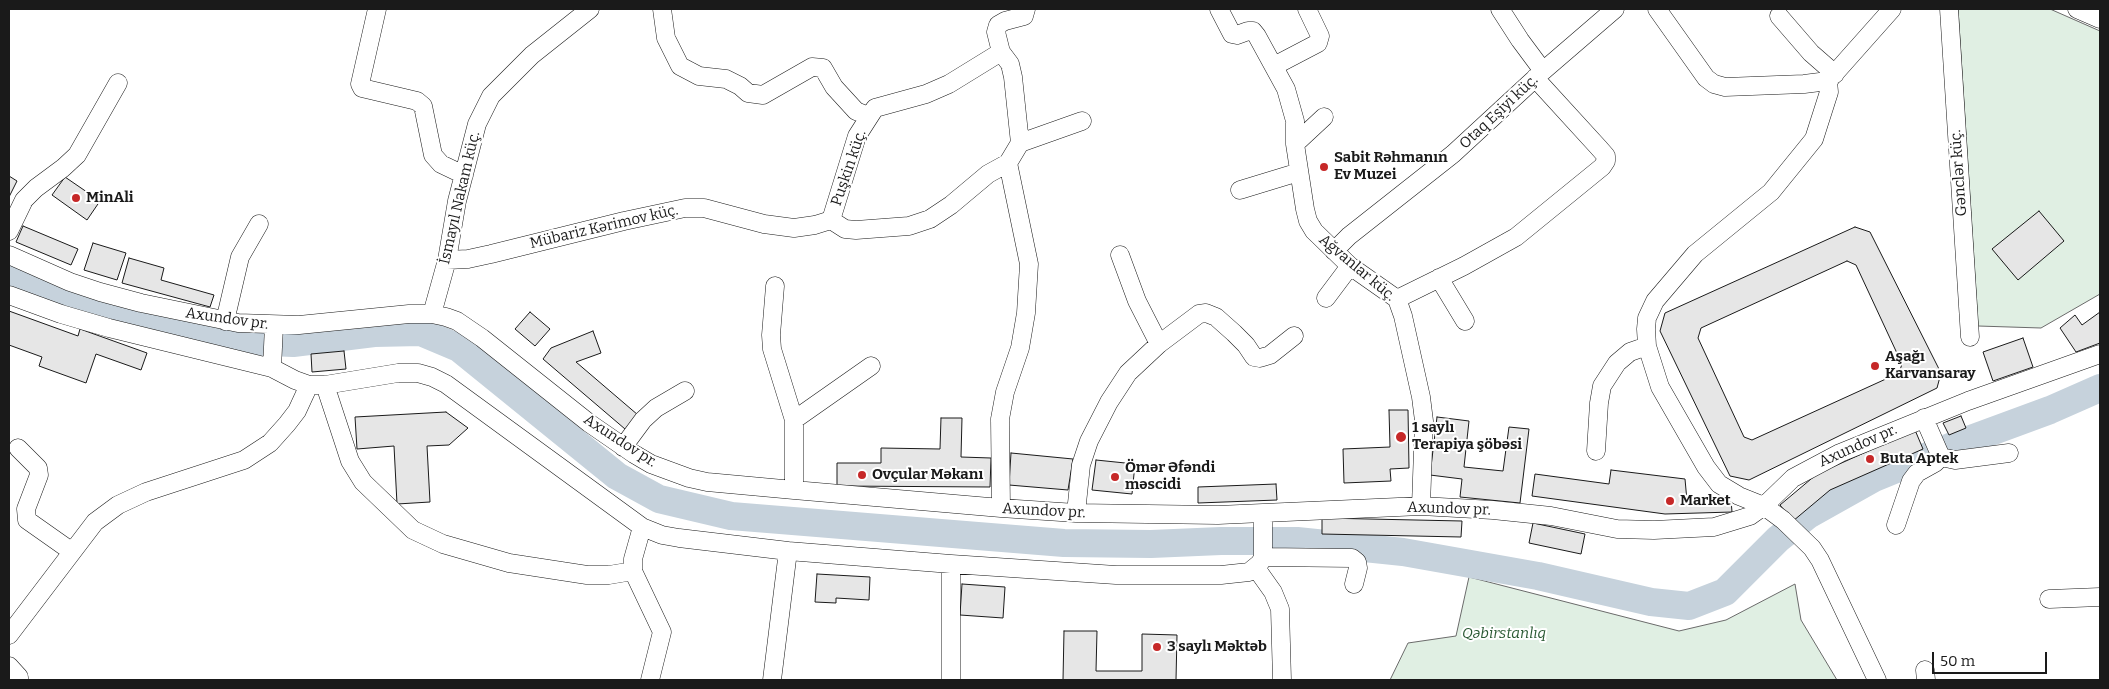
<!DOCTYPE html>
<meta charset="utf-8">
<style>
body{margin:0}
#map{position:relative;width:2109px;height:689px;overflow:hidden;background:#fff;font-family:Bitter,serif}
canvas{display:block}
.frame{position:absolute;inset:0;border:10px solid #1a1a1a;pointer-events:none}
.scale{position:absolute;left:1932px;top:652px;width:115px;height:22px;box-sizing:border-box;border:2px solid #1a1a1a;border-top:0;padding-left:6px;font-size:15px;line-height:18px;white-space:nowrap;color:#1a1a1a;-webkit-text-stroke:4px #fff;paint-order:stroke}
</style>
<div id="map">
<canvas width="2109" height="689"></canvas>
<div class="frame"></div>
<div class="scale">50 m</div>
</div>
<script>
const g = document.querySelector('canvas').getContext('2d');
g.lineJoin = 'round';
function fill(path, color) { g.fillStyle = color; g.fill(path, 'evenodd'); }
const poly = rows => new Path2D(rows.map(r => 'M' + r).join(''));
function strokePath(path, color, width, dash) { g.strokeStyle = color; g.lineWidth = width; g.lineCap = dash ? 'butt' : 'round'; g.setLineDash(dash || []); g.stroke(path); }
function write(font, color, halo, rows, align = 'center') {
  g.font = font + ' Bitter,serif'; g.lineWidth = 4; g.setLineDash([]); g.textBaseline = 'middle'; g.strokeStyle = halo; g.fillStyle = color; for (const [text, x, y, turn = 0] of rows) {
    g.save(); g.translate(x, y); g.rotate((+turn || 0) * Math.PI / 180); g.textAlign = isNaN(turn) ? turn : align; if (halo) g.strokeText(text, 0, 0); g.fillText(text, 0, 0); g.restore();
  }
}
const green = poly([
 [1958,9,2050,9,2100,31,2100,294,2041,328,1978,326,1958,9],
 [1469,577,1679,631,1726,620,1795,584,1801,620,1837,680,1390,680,1408,643,1456,636,1469,577]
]);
fill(green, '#e0efe3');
strokePath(green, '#6a6a6a', 1);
strokePath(poly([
 [9,276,35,290,125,317,246,341,293,343,374,333,421,332,459,348,617,476,659,499,731,516,1064,543,1151,544,1221,541,1297,541,1403,552,1538,576,1651,602,1689,606,1725,592,1778,539,1808,515,1874,478,1955,445,2050,410,2100,388]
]), '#c6d2dc', 28);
const building = poly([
 [9,176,17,181,9,197,9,176],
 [65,177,100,201,87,220,52,195,65,177],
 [2039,211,2064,241,2018,280,1992,249,2039,211],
 [23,226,78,249,71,265,16,242,23,226],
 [1855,227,1870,232,1941,373,1937,388,1749,480,1730,476,1660,331,1665,313,1855,227],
 [1847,261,1856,265,1902,364,1899,373,1752,440,1744,437,1698,338,1701,328,1847,261],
 [93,243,126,253,117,280,84,270,93,243],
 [129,258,164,268,161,280,214,295,210,307,122,283,129,258],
 [9,311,78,336,80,329,147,353,141,370,96,354,86,383,39,366,42,357,9,345,9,311],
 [530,312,550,329,535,346,515,329,530,312],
 [2100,312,2100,343,2076,352,2060,328,2075,315,2082,325,2100,312],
 [593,331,601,353,576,362,638,415,625,429,543,359,551,348,593,331],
 [2023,338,2033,367,1993,381,1983,352,2023,338],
 [344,351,346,369,312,372,311,354,344,351],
 [1389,410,1408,410,1409,468,1390,469,1391,481,1344,483,1343,449,1390,447,1389,410],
 [446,412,468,428,449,445,427,446,430,502,397,504,394,446,357,449,355,417,446,412],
 [1961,416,1966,428,1949,435,1943,423,1961,416],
 [1437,417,1469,421,1464,467,1503,471,1509,427,1529,429,1520,503,1460,497,1462,479,1430,475,1437,417],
 [941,418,962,418,961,457,991,458,990,487,837,486,837,463,881,463,881,448,940,449,941,418],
 [1915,430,1923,449,1830,490,1793,521,1780,505,1817,474,1915,430],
 [1011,453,1073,459,1068,490,1009,485,1011,453],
 [1096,460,1135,464,1132,494,1092,490,1096,460],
 [1611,470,1685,479,1687,501,1731,500,1732,512,1665,514,1532,496,1535,474,1609,484,1611,470],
 [1276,484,1277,500,1198,503,1198,487,1276,484],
 [1322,518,1462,521,1461,537,1322,534,1322,518],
 [1533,523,1585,534,1581,554,1529,543,1533,523],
 [817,574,870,577,869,600,836,598,836,603,815,602,817,574],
 [962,584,1005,587,1003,618,960,615,962,584],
 [1064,631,1097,631,1096,671,1142,671,1142,634,1177,635,1176,680,1063,680,1064,631]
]);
fill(building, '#e6e6e6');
strokePath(building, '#1a1a1a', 1);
const minor = poly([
 [377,9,360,84,362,88,417,101,423,106,433,155,441,164,464,175],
 [662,9,666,38,680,66,699,76,726,79,740,86,748,93,763,95,812,67,823,68,834,87,856,111,868,116],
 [1219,9,1232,34,1237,35,1248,31,1253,31,1257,36,1286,89,1295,121,1295,144,1305,209,1308,221,1314,231,1350,266,1397,299,1403,316,1421,397,1424,421,1421,506],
 [1500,9,1520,40,1543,71],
 [1657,9,1706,78,1714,84,1725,87,1804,84,1828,81],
 [1949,9,1970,337],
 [2077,9,2100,19],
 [1779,16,1811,53,1835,74],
 [1274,66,1318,43,1320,36,1307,9],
 [1020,143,1082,121],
 [1295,144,1324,117],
 [1240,190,1299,172],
 [831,220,857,136,875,108,926,94,949,84,1001,52],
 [9,231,24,200,36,188,63,168,77,155,118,83],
 [1334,251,1349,236,1453,154,1543,71,1615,9],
 [9,255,70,282,100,292,141,303,238,323,299,325,409,314,432,314,446,317,457,321,482,338,589,423,634,454,651,464,689,478,707,482,794,490,1001,508,1076,513,1218,515,1421,506,1493,510,1551,516,1617,529,1654,530,1714,527,1750,516,1764,506,1793,478,1840,453,1968,401,2100,354],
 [1120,255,1137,301,1159,344],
 [447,260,468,259,491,254,624,221,685,208,704,208,764,224,794,228,815,225,831,220,845,229,856,230,909,226,930,219,951,205,988,174,1008,163],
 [1439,278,1465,321],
 [775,286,771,335,772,349,794,420,794,490],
 [9,295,61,314,109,328,272,368,295,380,309,385,325,385,398,373,418,373,432,377,446,384,642,527,662,535,679,538,788,551,951,564,1116,575,1221,575,1249,572,1260,563,1263,557,1263,514],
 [1326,298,1350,266],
 [1397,299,1464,266,1516,237,1602,167,1606,161,1606,156,1599,148,1535,78],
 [432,314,447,260,457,201,477,124,491,96,532,55,590,9],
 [225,321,240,257,259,224],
 [272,368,274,326],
 [325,385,350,461,363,482,413,530,443,544,509,563,587,575,609,575,633,571],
 [1924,418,1941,457],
 [794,420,871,366],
 [623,447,643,420,656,408,685,391],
 [18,448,38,468,39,475,26,509,27,520,71,551],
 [1596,451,1599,403,1602,386,1617,363,1630,352,1647,346],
 [1941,457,1955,460,2009,453],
 [1001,508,1000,419,1005,392,1020,348,1026,313,1029,264,1008,163,1020,143,1013,77,1010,64,1001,52,996,32,998,25,1005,21,1024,16,1026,9],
 [1076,513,1081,465,1089,441,1109,402,1128,373,1159,344,1199,314,1206,313,1216,317,1234,333,1246,345,1254,357,1260,358,1270,355,1294,336],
 [1896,525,1911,481,1917,473,1935,463,1941,457],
 [642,527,633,559,633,571,662,632,650,680],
 [1263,557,1352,558,1357,562,1358,568,1354,584],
 [951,564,951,680],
 [1256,568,1273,592,1280,609,1282,680],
 [2049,599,2100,597],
 [9,635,95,522,118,505,146,492,244,460,270,443,287,424,297,411,309,385],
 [9,666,19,677,19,680],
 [1925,670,1926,680],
 [772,680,788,551],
 [1877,680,1820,560,1812,548,1783,520,1764,506,1739,496,1719,484,1706,467,1660,387,1647,346,1646,329,1647,318,1655,301,1695,254,1771,192,1814,139,1829,92,1828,81,1892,9]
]);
strokePath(minor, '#1a1a1a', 19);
strokePath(minor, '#fff', 18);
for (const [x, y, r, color] of [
 [1324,167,5,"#c62828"],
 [76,198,5,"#c62828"],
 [1875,366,5,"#c62828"],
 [1401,437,6,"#c62828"],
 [1870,459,5,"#c62828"],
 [862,475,5,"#c62828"],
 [1115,477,5,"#c62828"],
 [1670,501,5,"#c62828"],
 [1157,647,5,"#c62828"]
]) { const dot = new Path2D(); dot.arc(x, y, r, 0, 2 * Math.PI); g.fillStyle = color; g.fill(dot); strokePath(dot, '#fff', 2); }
write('15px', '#1a1a1a', '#fff', [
 ["Otaq Eşiyi küç.",1499,112,-43],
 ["Puşkin küç.",849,168,-71],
 ["Gənclər küç.",1959,173,-94],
 ["İsmayıl Nakam küç.",460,198,-77],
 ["Mübariz Kərimov küç.",604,227,-13],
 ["Ağvanlar küç.",1357,268,40],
 ["Axundov pr.",227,319,8],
 ["Axundov pr.",620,441,33],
 ["Axundov pr.",1858,446,-24],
 ["Axundov pr.",1449,509,2],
 ["Axundov pr.",1044,511,3]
]);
write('bold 15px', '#1a1a1a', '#fff', [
 ["Sabit Rəhmanın",1334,158],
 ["Ev Muzei",1334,175],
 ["MinAli",86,198],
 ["Aşağı",1885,357],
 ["Karvansaray",1885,374],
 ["1 saylı",1412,428],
 ["Terapiya şöbəsi",1412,445],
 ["Buta Aptek",1880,459],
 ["Ömər Əfəndi",1125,468],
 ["məscidi",1125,485],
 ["Ovçular Məkanı",872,475],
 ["Market",1680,501],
 ["3 saylı Məktəb",1167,647]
], 'left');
write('italic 15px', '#2b5a34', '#fff', [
 ["Qəbirstanlıq",1504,634]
]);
</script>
